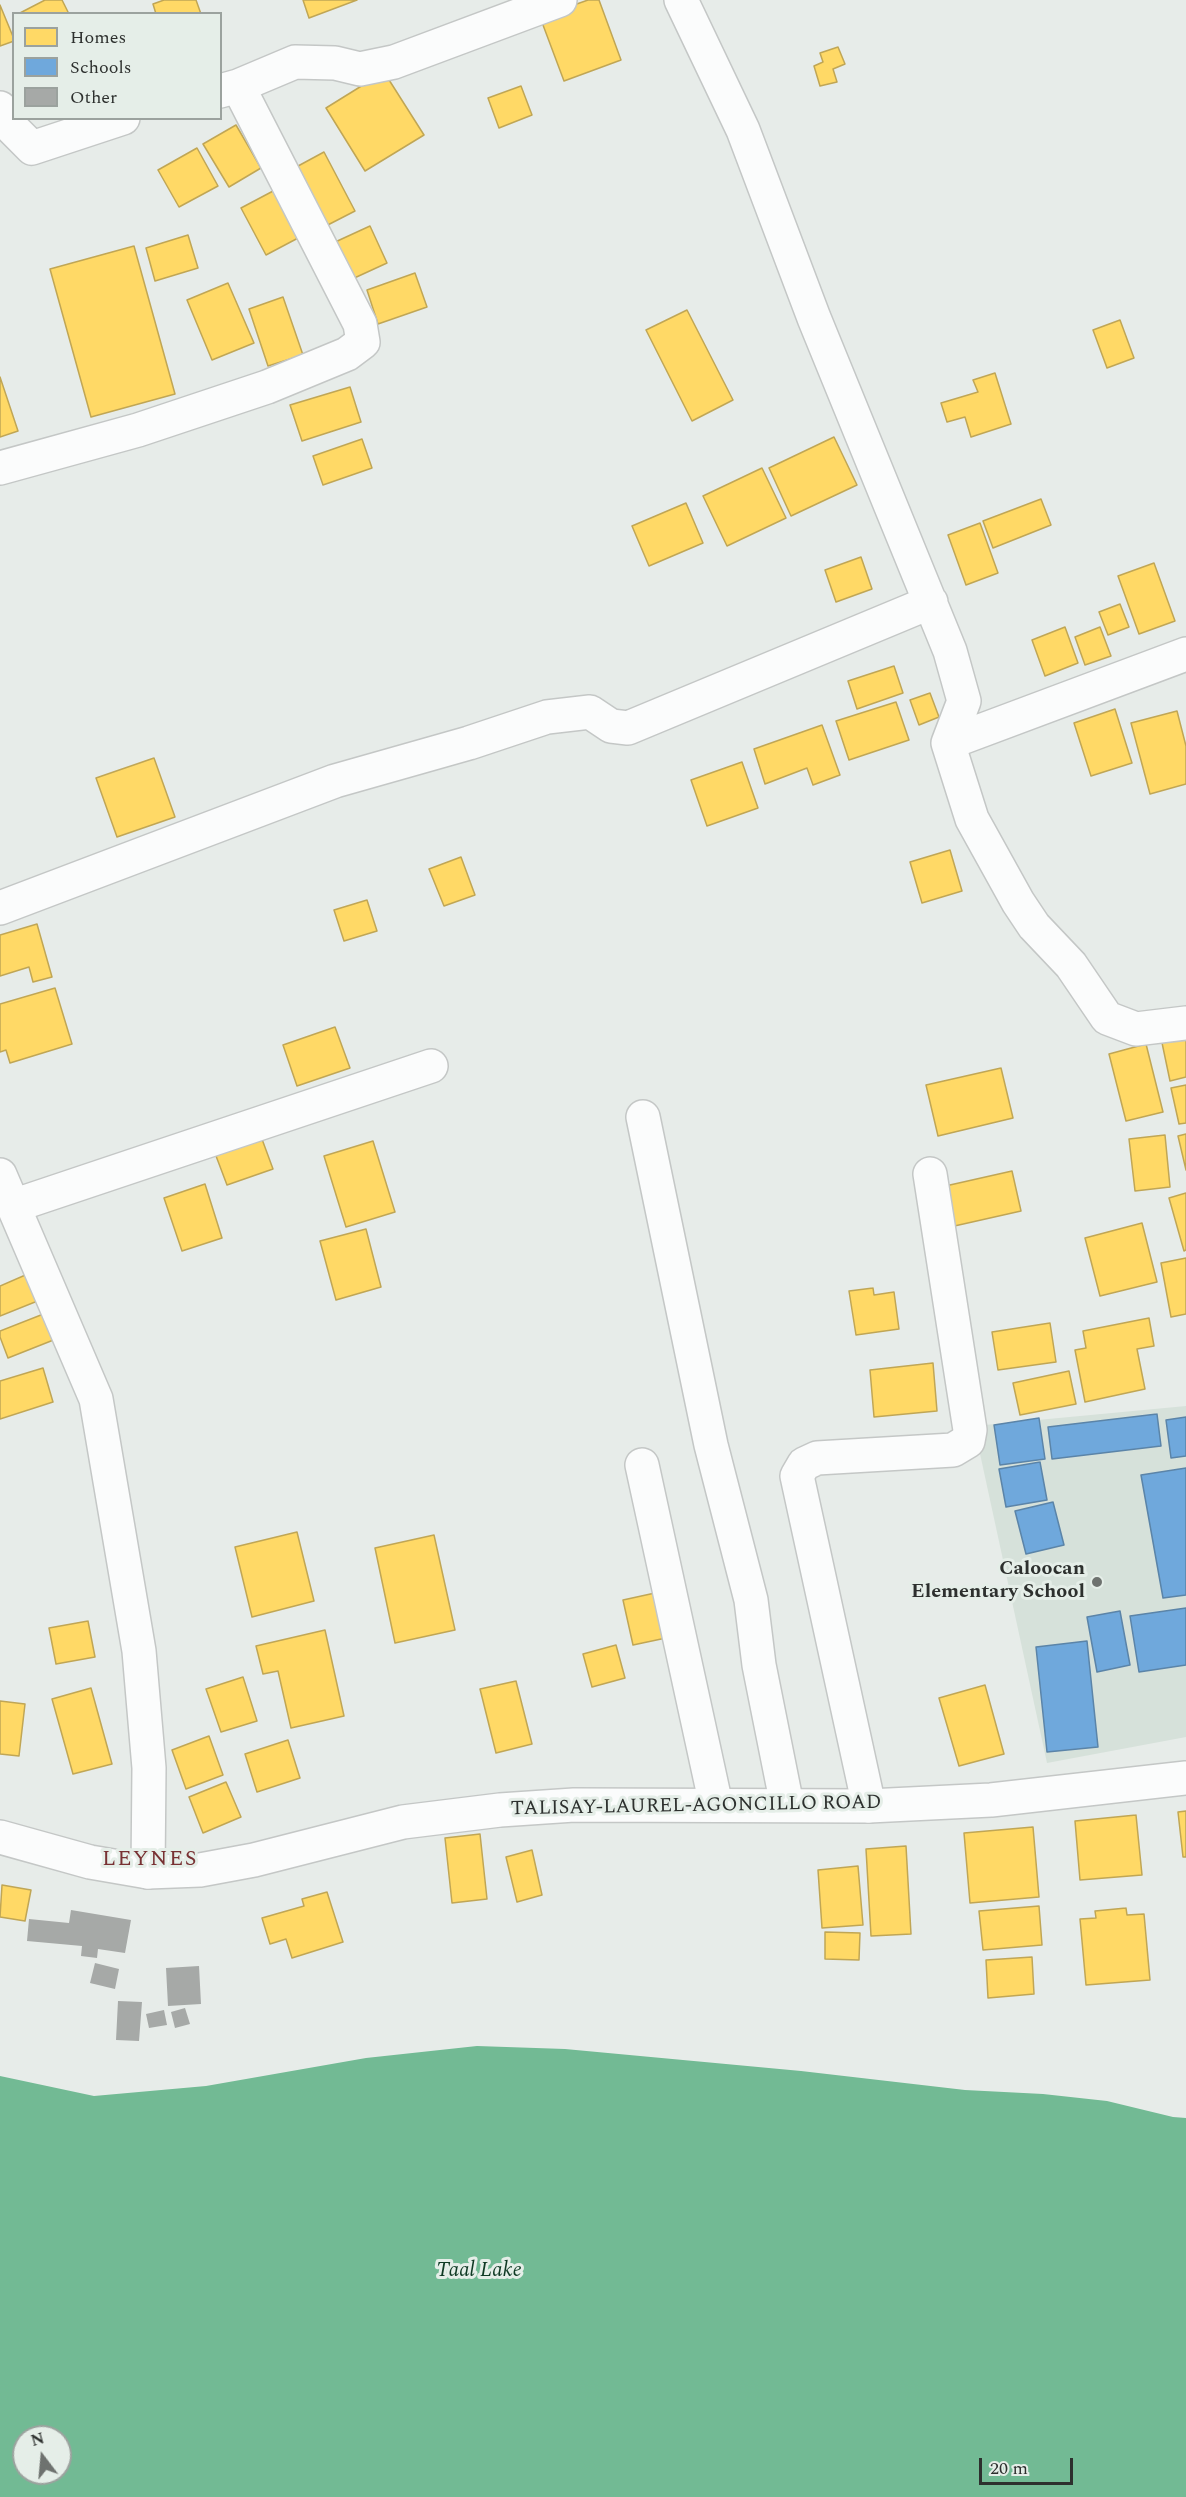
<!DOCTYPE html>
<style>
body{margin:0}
#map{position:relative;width:1186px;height:2497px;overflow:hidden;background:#e7ece9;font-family:Spectral,serif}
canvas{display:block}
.legend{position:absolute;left:12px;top:12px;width:210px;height:108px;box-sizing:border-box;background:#e5eee8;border:2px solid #9ba29e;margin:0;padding:8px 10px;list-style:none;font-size:18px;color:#2d302e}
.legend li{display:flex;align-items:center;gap:12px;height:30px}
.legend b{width:30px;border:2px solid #9ba29e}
.north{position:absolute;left:12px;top:2425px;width:60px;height:60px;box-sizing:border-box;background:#e5eee8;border:2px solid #9ba29e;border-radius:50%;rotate:344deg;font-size:16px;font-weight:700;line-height:24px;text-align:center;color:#2d302e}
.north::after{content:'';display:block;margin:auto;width:21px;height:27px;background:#6e726f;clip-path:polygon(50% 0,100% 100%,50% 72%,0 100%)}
.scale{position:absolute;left:979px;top:2458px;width:94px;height:27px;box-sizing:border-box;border:3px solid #2d302e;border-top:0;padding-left:8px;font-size:18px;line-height:21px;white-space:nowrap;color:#2d302e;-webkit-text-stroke:4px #e5eee8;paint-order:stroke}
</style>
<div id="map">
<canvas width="1186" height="2497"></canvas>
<ul class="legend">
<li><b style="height:16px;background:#ffd966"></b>Homes</li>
<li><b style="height:16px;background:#6fa8dc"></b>Schools</li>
<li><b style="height:16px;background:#a6a9a7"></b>Other</li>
</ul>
<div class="north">N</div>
<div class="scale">20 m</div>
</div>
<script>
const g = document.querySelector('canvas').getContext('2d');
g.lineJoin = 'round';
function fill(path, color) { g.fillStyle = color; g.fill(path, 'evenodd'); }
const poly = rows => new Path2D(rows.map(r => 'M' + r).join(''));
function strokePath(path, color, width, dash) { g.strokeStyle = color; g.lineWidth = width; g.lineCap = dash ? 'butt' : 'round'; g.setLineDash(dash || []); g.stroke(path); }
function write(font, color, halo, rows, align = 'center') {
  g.font = font + ' Spectral,serif'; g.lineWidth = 6; g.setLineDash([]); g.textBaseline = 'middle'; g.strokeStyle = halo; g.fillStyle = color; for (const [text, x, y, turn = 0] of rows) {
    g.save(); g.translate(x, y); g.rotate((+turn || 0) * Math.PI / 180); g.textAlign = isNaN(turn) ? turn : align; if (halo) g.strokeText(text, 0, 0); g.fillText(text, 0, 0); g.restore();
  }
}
fill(poly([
 [1186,1406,1186,1737,1047,1763,974,1426]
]), '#d6e1da');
fill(poly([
 [477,2046,565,2049,801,2071,965,2090,1043,2094,1107,2101,1173,2117,1186,2118,1186,2497,0,2497,0,2076,94,2096,206,2086,366,2058],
 [24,2437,60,2437,60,2473,24,2473]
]), '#72ba94');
const homes = poly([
 [45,0,62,0,69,14,18,14,45,0],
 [164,0,196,0,201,14,156,14,153,4,164,0],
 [303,0,357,0,309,18,303,0],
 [588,0,599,0,621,60,564,81,540,17,588,0],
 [0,5,14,39,14,41,0,46,0,5],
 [838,47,845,64,833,69,837,82,820,86,814,66,823,62,820,53,838,47],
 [384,72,424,135,365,171,326,108,384,72],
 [521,86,532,115,499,128,488,98,521,86],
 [236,125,261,168,229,187,203,144,236,125],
 [197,148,218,186,179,207,158,170,197,148],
 [324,152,355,211,318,230,287,172,324,152],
 [275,190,300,237,266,255,241,208,275,190],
 [370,226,387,263,350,280,333,243,370,226],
 [188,235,198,268,155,281,146,248,188,235],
 [134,246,175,394,91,417,50,269,134,246],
 [415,273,427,307,378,324,367,290,415,273],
 [228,283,254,343,212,360,187,300,228,283],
 [283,297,303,355,268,366,249,309,283,297],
 [687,310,733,400,692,421,646,330,687,310],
 [1120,320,1134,358,1107,368,1093,330,1120,320],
 [995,373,1011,424,971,437,965,417,947,422,941,403,978,392,973,380,995,373],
 [0,377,18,431,0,437,0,377],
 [350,387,361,422,302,441,290,405,350,387],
 [834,437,857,485,791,516,769,468,834,437],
 [362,439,372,468,323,485,313,456,362,439],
 [762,468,786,518,727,546,703,496,762,468],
 [1041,499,1051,525,993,548,983,521,1041,499],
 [686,503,703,543,649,566,632,526,686,503],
 [980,523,998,573,966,585,948,535,980,523],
 [861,557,872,589,836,602,825,570,861,557],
 [1154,563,1175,621,1139,634,1118,576,1154,563],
 [1120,604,1129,627,1108,635,1099,612,1120,604],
 [1065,627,1078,663,1045,676,1032,640,1065,627],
 [1100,627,1111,656,1085,665,1075,637,1100,627],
 [894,666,903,693,857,709,848,681,894,666],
 [930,693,939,717,919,725,910,700,930,693],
 [896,702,909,740,849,760,836,721,896,702],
 [1115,709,1132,763,1091,776,1074,723,1115,709],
 [1177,711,1186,746,1186,784,1150,794,1131,723,1177,711],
 [822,725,840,775,813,785,807,768,765,784,754,749,822,725],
 [154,758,175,817,117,837,96,778,154,758],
 [742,762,758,808,707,826,691,780,742,762],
 [950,850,962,891,922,903,910,862,950,850],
 [461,857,475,895,444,906,429,869,461,857],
 [367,900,377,931,344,941,334,910,367,900],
 [37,924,52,977,33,982,29,967,0,976,0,935,37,924],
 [55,988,72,1044,10,1063,6,1050,0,1052,0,1004,55,988],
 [335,1027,350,1068,297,1086,283,1045,335,1027],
 [1186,1036,1186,1077,1170,1081,1161,1038,1186,1036],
 [1146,1044,1163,1112,1126,1121,1109,1054,1146,1044],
 [1001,1068,1013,1118,938,1136,926,1085,1001,1068],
 [1186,1085,1186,1123,1179,1124,1171,1088,1186,1085],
 [259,1131,273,1169,227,1185,213,1148,259,1131],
 [1186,1134,1186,1170,1178,1136,1186,1134],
 [1165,1135,1170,1187,1135,1191,1129,1139,1165,1135],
 [373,1141,395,1212,346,1227,324,1156,373,1141],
 [1012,1171,1021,1211,950,1227,941,1187,1012,1171],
 [205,1184,222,1238,182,1251,164,1198,205,1184],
 [1186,1193,1186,1250,1184,1251,1169,1198,1186,1193],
 [1142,1223,1157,1282,1100,1296,1085,1238,1142,1223],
 [366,1229,381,1287,336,1300,320,1241,366,1229],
 [1186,1258,1186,1314,1171,1317,1161,1263,1186,1258],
 [30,1273,40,1300,0,1316,0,1286,30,1273],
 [873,1288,874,1295,894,1292,899,1329,856,1335,849,1291,873,1288],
 [46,1313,56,1339,8,1358,0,1337,0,1331,46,1313],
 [1149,1318,1154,1346,1137,1349,1145,1389,1085,1402,1075,1350,1086,1348,1083,1331,1149,1318],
 [1050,1323,1056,1362,998,1370,992,1332,1050,1323],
 [933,1363,937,1411,874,1417,870,1370,933,1363],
 [43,1368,53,1402,0,1419,0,1381,43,1368],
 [1069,1371,1076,1404,1020,1415,1013,1383,1069,1371],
 [297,1532,314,1601,252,1617,235,1547,297,1532],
 [434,1535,455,1630,395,1643,375,1548,434,1535],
 [655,1593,666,1638,633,1645,623,1600,655,1593],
 [88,1621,95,1657,56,1664,49,1628,88,1621],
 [325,1630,344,1716,291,1728,278,1671,263,1674,256,1646,325,1630],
 [616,1645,625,1678,592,1687,583,1654,616,1645],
 [243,1677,257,1721,221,1732,206,1689,243,1677],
 [516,1681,532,1744,496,1753,480,1689,516,1681],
 [985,1685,1004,1754,959,1766,939,1698,985,1685],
 [91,1688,112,1764,73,1774,52,1699,91,1688],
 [0,1701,25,1704,19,1756,0,1754,0,1701],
 [209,1736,223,1775,186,1789,172,1750,209,1736],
 [288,1740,300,1778,257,1792,245,1754,288,1740],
 [226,1782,241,1817,203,1833,189,1797,226,1782],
 [1186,1811,1186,1857,1183,1857,1178,1812,1186,1811],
 [1136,1815,1142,1875,1080,1880,1075,1821,1136,1815],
 [1033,1827,1039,1897,970,1903,964,1833,1033,1827],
 [480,1834,487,1899,452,1903,445,1838,480,1834],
 [906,1846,911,1934,871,1936,866,1849,906,1846],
 [532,1850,542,1895,517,1902,506,1857,532,1850],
 [858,1866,863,1925,822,1928,818,1870,858,1866],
 [2,1885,31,1890,25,1921,0,1917,2,1885],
 [327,1892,343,1942,292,1958,286,1939,270,1944,262,1918,304,1906,302,1899,327,1892],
 [1039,1906,1042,1945,983,1950,979,1911,1039,1906],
 [1126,1908,1127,1915,1144,1914,1150,1980,1086,1985,1080,1919,1096,1918,1095,1911,1126,1908],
 [825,1932,860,1933,859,1960,825,1959,825,1932],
 [1032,1957,1034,1994,988,1998,986,1960,1032,1957]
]);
fill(homes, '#ffd966');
strokePath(homes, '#c0a655', 1.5);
const schools = poly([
 [1157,1414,1161,1446,1052,1459,1048,1427,1157,1414],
 [1186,1417,1186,1456,1171,1458,1166,1420,1186,1417],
 [1039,1418,1045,1459,1000,1465,994,1425,1039,1418],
 [1040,1462,1047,1500,1006,1507,999,1469,1040,1462],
 [1186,1468,1186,1595,1163,1598,1141,1475,1186,1468],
 [1053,1502,1064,1545,1026,1554,1015,1511,1053,1502],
 [1186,1608,1186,1665,1139,1672,1130,1616,1186,1608],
 [1120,1611,1130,1665,1097,1672,1087,1617,1120,1611],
 [1087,1641,1098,1747,1047,1752,1036,1647,1087,1641]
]);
fill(schools, '#6fa8dc');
strokePath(schools, '#5b84a8', 1.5);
fill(poly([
 [71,1910,131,1920,125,1953,98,1949,97,1958,81,1956,82,1946,27,1941,29,1919,69,1923],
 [95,1963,119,1969,115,1989,90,1983],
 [199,1966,201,2004,168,2006,166,1968],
 [118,2001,142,2002,139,2041,116,2040],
 [185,2008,190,2024,175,2028,171,2012],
 [164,2010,167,2025,149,2028,146,2014]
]), '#a6a9a7');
const minor = poly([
 [681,0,743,130,814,318,950,651,964,701,948,743,972,819,1018,902,1034,926,1071,965,1107,1018,1136,1029,1186,1023],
 [220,91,238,86,295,62,335,63,360,69,394,62,560,0],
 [0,108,6,122,32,148,123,118],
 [0,468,138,430,267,387,347,354,363,342,360,324,238,86],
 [948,743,1186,654],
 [0,908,335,781,469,743,547,717,590,712,611,726,628,728,931,602],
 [643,1117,711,1445,751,1600,759,1665,787,1805],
 [0,1175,96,1399,139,1651,149,1768,148,1872],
 [13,1206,431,1066],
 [642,1465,716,1805],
 [869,1806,797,1476,804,1464,817,1458,953,1450,968,1441,970,1430,930,1174]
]);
const major = poly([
 [0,1837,90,1862,148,1872,200,1870,254,1860,403,1822,500,1810,574,1805,869,1806,991,1800,1186,1778]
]);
strokePath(minor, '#c4c7c6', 36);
strokePath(major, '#c4c7c6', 36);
strokePath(minor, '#fbfcfc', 33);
strokePath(major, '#fbfcfc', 33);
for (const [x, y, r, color] of [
 [1097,1582,6,"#6e726f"]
]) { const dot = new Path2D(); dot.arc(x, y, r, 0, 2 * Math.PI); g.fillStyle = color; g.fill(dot); strokePath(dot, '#e5eee8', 2); }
write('bold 20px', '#2d302e', '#e5eee8', [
 ["Caloocan",1085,1570],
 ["Elementary School",1085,1593]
], 'right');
write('20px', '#2d302e', '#e5eee8', [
 ["TALISAY-LAUREL-AGONCILLO ROAD",696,1807,-1]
]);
write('italic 21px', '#0f3a24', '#e5eee8', [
 ["Taal Lake",479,2272]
]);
g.letterSpacing = '1.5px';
write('22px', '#783133', '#e5eee8', [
 ["LEYNES",150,1861]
]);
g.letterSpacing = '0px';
</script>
